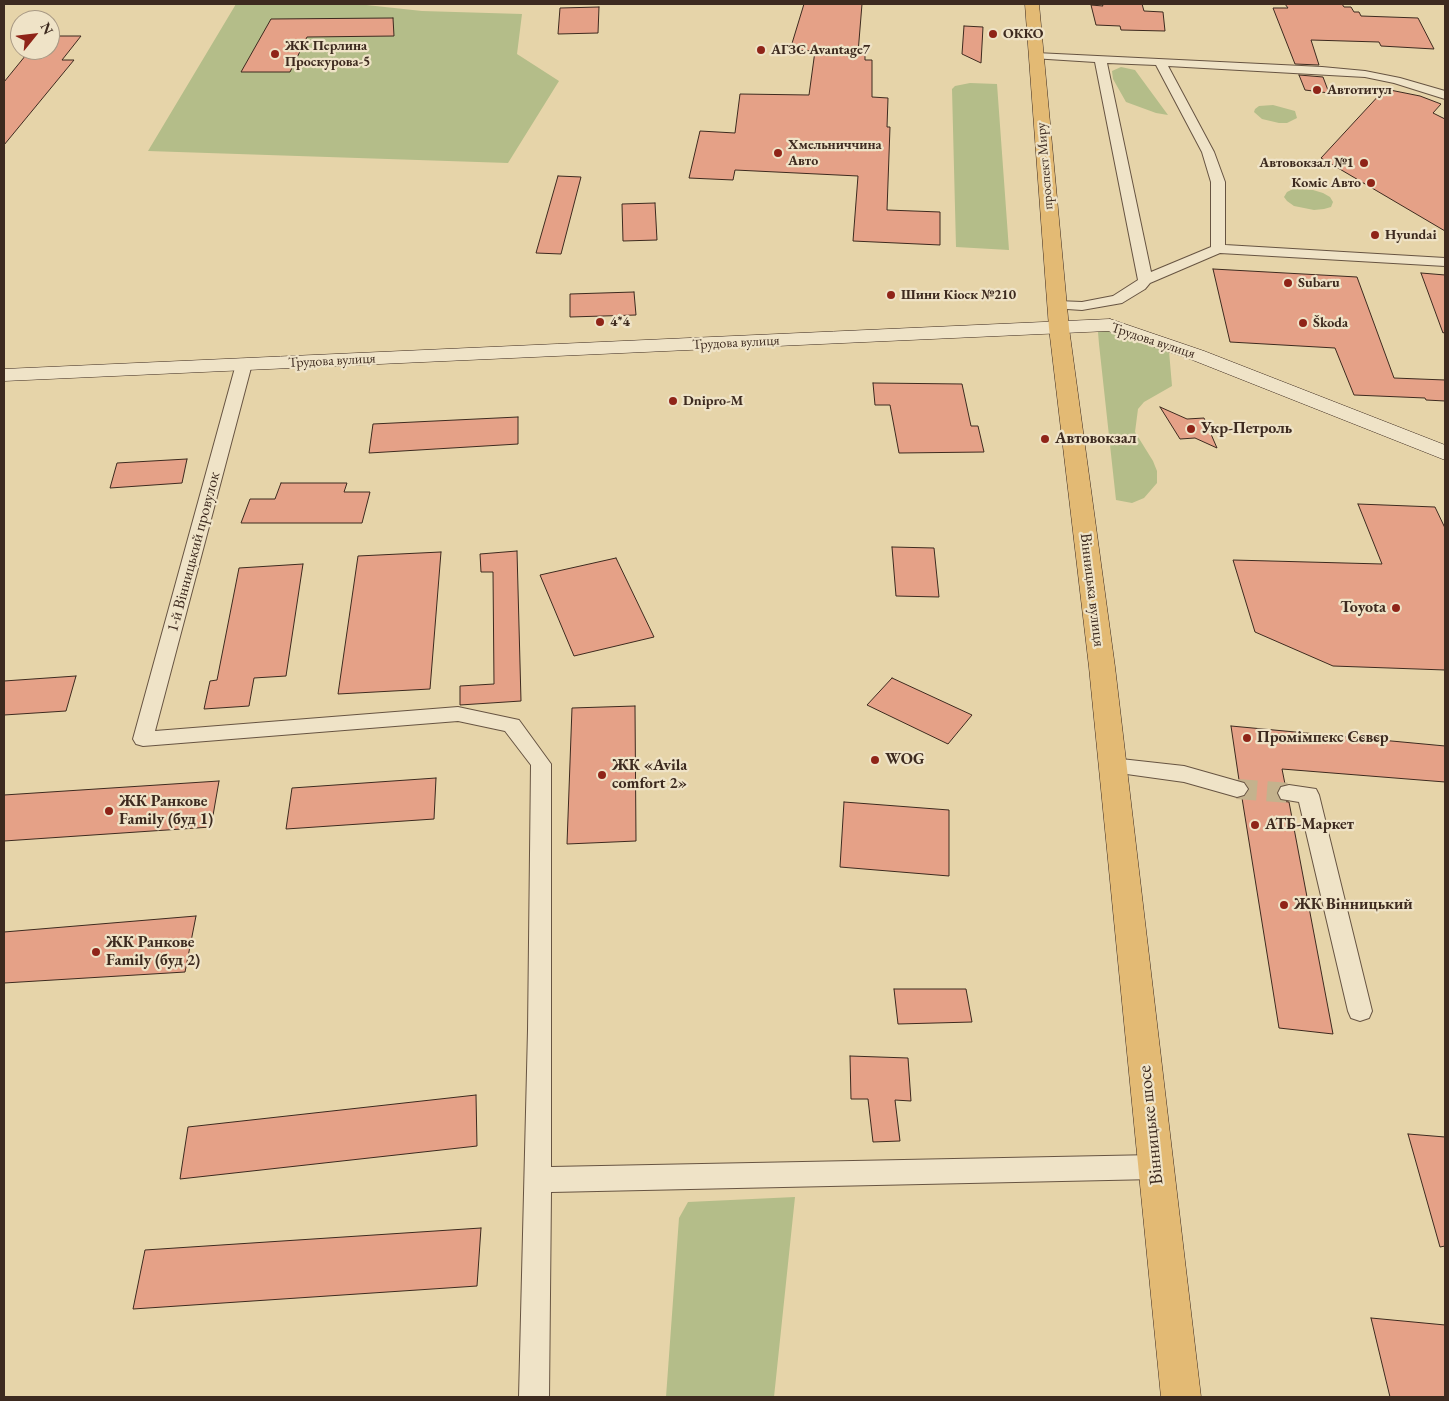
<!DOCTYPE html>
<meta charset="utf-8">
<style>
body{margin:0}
#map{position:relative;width:1449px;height:1401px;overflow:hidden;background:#e6d4a9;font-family:"EB Garamond",serif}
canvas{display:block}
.frame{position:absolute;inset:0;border:5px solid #3d2a1f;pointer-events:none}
.north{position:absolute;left:10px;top:10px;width:50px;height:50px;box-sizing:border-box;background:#efe3c7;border:1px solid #a89984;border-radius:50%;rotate:61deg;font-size:14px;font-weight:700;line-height:20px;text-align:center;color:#3d2a1f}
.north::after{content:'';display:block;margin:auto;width:18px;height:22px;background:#8f2418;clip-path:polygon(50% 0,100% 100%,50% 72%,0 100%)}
</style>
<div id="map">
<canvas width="1449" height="1401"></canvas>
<div class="frame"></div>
<div class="north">N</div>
</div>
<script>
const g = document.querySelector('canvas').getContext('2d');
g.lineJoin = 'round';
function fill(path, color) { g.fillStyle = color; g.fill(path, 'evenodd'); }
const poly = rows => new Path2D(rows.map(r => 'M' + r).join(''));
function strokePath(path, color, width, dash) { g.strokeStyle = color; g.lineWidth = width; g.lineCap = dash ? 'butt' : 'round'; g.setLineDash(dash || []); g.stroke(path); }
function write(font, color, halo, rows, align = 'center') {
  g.font = font + ' "EB Garamond",serif'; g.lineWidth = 4.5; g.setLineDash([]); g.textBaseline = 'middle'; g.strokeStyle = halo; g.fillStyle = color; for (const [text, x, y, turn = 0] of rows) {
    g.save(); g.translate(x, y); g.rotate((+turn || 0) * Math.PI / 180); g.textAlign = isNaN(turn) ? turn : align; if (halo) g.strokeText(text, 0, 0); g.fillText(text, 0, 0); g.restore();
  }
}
fill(poly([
 [236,4,357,4,422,11,522,14,517,54,559,81,508,163,148,151],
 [1121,67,1135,70,1168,115,1156,113,1126,102,1113,79,1112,71],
 [970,83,997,84,1009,250,956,247,952,89,955,86],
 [1273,105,1295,111,1297,118,1287,123,1279,123,1262,119,1254,112,1255,109,1259,106],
 [1293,189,1313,190,1323,193,1330,197,1333,202,1331,207,1324,209,1314,210,1294,206,1287,201,1284,197,1287,192],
 [1102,330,1109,330,1169,351,1172,386,1144,402,1138,409,1135,432,1153,461,1157,471,1157,483,1144,498,1132,503,1116,500,1099,344,1098,332],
 [795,1197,774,1397,666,1397,679,1218,688,1202]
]), '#b4bd89');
const building = poly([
 [804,4,862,4,858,53,865,54,865,60,872,60,872,97,888,98,887,127,890,127,887,210,940,212,940,245,853,241,858,176,735,170,733,180,689,178,700,131,735,133,740,94,809,95,815,51,790,50,804,4],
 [1102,4,1142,4,1144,11,1163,12,1165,31,1121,30,1120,26,1096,25,1091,5,1103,6,1102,4],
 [1285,4,1342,4,1344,7,1351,7,1354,12,1359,12,1361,16,1418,18,1434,49,1381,46,1379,42,1311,40,1319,65,1295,64,1273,8,1288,8,1285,4],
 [599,7,598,33,558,34,560,8,599,7],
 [393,18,394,36,307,37,290,72,241,72,271,19,393,18],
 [964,26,983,27,981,63,962,54,964,26],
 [50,36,81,36,62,60,74,60,4,145,4,82,30,50,50,50,50,36],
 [1299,75,1323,77,1329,93,1305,90,1299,75],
 [1390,90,1420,96,1441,104,1433,113,1445,119,1445,231,1321,158,1382,92,1390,90],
 [558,176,581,177,561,254,536,253,558,176],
 [655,203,657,240,623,241,622,204,655,203],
 [1213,269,1357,277,1394,378,1445,380,1445,401,1426,400,1425,398,1354,395,1335,348,1230,342,1213,269],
 [1421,273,1445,275,1445,332,1443,333,1421,273],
 [634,292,636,315,570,317,570,294,634,292],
 [873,383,962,384,971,426,978,426,984,452,899,453,890,405,875,405,873,383],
 [1160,407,1187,419,1204,418,1217,448,1195,438,1180,439,1160,407],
 [518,417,518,444,369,453,373,424,518,417],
 [187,459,182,483,110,488,117,463,187,459],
 [281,483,347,483,344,492,370,492,362,523,241,523,250,499,275,499,281,483],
 [1358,504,1435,507,1445,528,1445,670,1333,666,1255,632,1233,560,1382,564,1358,504],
 [892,547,934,548,939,597,896,596,892,547],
 [517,551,521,701,460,705,460,686,494,684,493,572,481,572,480,554,517,551],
 [441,552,430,689,338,694,358,556,441,552],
 [616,558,654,637,574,656,540,575,616,558],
 [303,564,286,676,254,678,249,706,204,709,210,681,217,680,239,568,303,564],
 [76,676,66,711,4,715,4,681,76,676],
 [892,678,972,715,948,744,867,705,892,678],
 [635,706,636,841,567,844,572,708,635,706],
 [1231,726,1445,746,1445,782,1282,769,1285,784,1279,786,1276,794,1281,801,1289,802,1333,1034,1279,1028,1242,798,1246,796,1250,788,1246,782,1239,780,1231,726],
 [436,778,434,819,286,829,292,788,436,778],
 [219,781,211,827,4,841,4,795,219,781],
 [844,802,949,810,949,876,840,867,844,802],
 [196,916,185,972,4,983,4,932,196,916],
 [894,989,966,989,972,1022,898,1024,894,989],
 [850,1056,908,1058,911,1101,895,1100,900,1141,873,1142,868,1099,851,1099,850,1056],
 [476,1095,477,1146,180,1179,188,1127,476,1095],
 [1408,1134,1445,1137,1445,1246,1440,1247,1408,1134],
 [481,1228,477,1286,133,1309,145,1250,481,1228],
 [1371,1318,1445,1325,1445,1397,1390,1397,1371,1318]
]);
fill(building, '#e5a187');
strokePath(building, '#3d2a1f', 1);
strokePath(poly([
 [1237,789,1289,793]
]), '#c4b28d', 20, [20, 10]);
const street = poly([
 [1036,53,1322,67,1365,71,1400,78,1445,91,1445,99,1394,83,1365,77,1168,66,1214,152,1225,182,1225,245,1445,258,1445,266,1220,253,1150,283,1145,289,1122,303,1082,310,1052,308,1050,305,1052,302,1057,301,1082,302,1113,296,1138,280,1095,62,1032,58,1030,56,1036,53],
 [1107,63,1156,65,1202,152,1211,182,1211,247,1151,272,1107,63],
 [244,359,249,361,252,364,155,731,458,707,519,720,551,764,551,1167,1155,1155,1164,1158,1168,1167,1164,1176,1155,1179,551,1192,549,1397,519,1397,528,1030,531,765,505,731,458,721,143,746,136,744,133,739,236,364,239,361,244,359],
 [1112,758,1184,766,1244,783,1248,789,1244,795,1237,797,1184,782,1105,771,1102,766,1105,761,1112,758],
 [1289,785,1316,789,1319,795,1372,1011,1369,1018,1360,1021,1351,1018,1348,1011,1299,802,1281,799,1278,793,1281,787,1289,785]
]);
const secondary = poly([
 [1110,319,1204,351,1445,445,1445,460,1190,359,1108,331,4,381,4,369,1110,319]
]);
const primary = poly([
 [1025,4,1039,4,1069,328,1115,667,1201,1397,1161,1397,1089,667,1049,328,1025,4]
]);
strokePath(street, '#675442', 2);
strokePath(secondary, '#3d2a1f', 1);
strokePath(primary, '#3d2a1f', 1);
fill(street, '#efe3c7');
fill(secondary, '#efe3c7');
fill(primary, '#e3ba74');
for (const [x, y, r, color] of [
 [993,34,5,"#8f2418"],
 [761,50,5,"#8f2418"],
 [275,54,5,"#8f2418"],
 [1317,90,5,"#8f2418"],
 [778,153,5,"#8f2418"],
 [1364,163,5,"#8f2418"],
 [1371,183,5,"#8f2418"],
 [1375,235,5,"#8f2418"],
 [1288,283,5,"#8f2418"],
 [891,295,5,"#8f2418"],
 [600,322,5,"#8f2418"],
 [1303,323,5,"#8f2418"],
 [673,401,5,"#8f2418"],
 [1191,429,5,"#8f2418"],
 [1045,439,5,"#8f2418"],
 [1396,608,5,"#8f2418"],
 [1247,738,5,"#8f2418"],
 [875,760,5,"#8f2418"],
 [602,775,5,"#8f2418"],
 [109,811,5,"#8f2418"],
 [1255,825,5,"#8f2418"],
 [1284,905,5,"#8f2418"],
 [96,952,5,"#8f2418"]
]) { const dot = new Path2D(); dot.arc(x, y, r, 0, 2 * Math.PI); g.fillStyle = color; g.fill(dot); strokePath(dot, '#efe3c7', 2); }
write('bold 14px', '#3d2a1f', '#efe3c7', [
 ["ОККО",1003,34],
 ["ЖК Перлина",285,46],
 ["Проскурова-5",285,62],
 ["АГЗС Avantage7",771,50],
 ["Автотитул",1327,90],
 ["Хмельниччина",788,145],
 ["Авто",788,161],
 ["Автовокзал №1",1354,163,"right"],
 ["Коміс Авто",1361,183,"right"],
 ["Hyundai",1385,235],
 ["Subaru",1298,283],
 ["Шини Кіоск №210",901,295],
 ["4*4",610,322],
 ["Škoda",1313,323],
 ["Dnipro-M",683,401]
], 'left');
write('14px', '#3d2a1f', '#efe3c7', [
 ["проспект Миру",1045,166,-95],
 ["Трудова вулиця",1153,341,18],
 ["Трудова вулиця",736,343,-3],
 ["Трудова вулиця",332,361,-3]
]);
write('bold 16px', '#3d2a1f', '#efe3c7', [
 ["Укр-Петроль",1201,429],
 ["Автовокзал",1055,439],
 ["Toyota",1386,608,"right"],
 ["Промімпекс Сєвєр",1257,738],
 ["WOG",885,760],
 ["ЖК «Avila",612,766],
 ["comfort 2»",612,784],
 ["ЖК Ранкове",119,802],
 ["Family (буд 1)",119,820],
 ["АТБ-Маркет",1265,825],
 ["ЖК Вінницький",1294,905],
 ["ЖК Ранкове",106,943],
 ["Family (буд 2)",106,961]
], 'left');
write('16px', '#3d2a1f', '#efe3c7', [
 ["1-й Вінницький провулок",194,552,-75],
 ["Вінницька вулиця",1092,590,83]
]);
write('19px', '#3d2a1f', '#efe3c7', [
 ["Вінницьке шосе",1151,1125,-96]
]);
</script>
